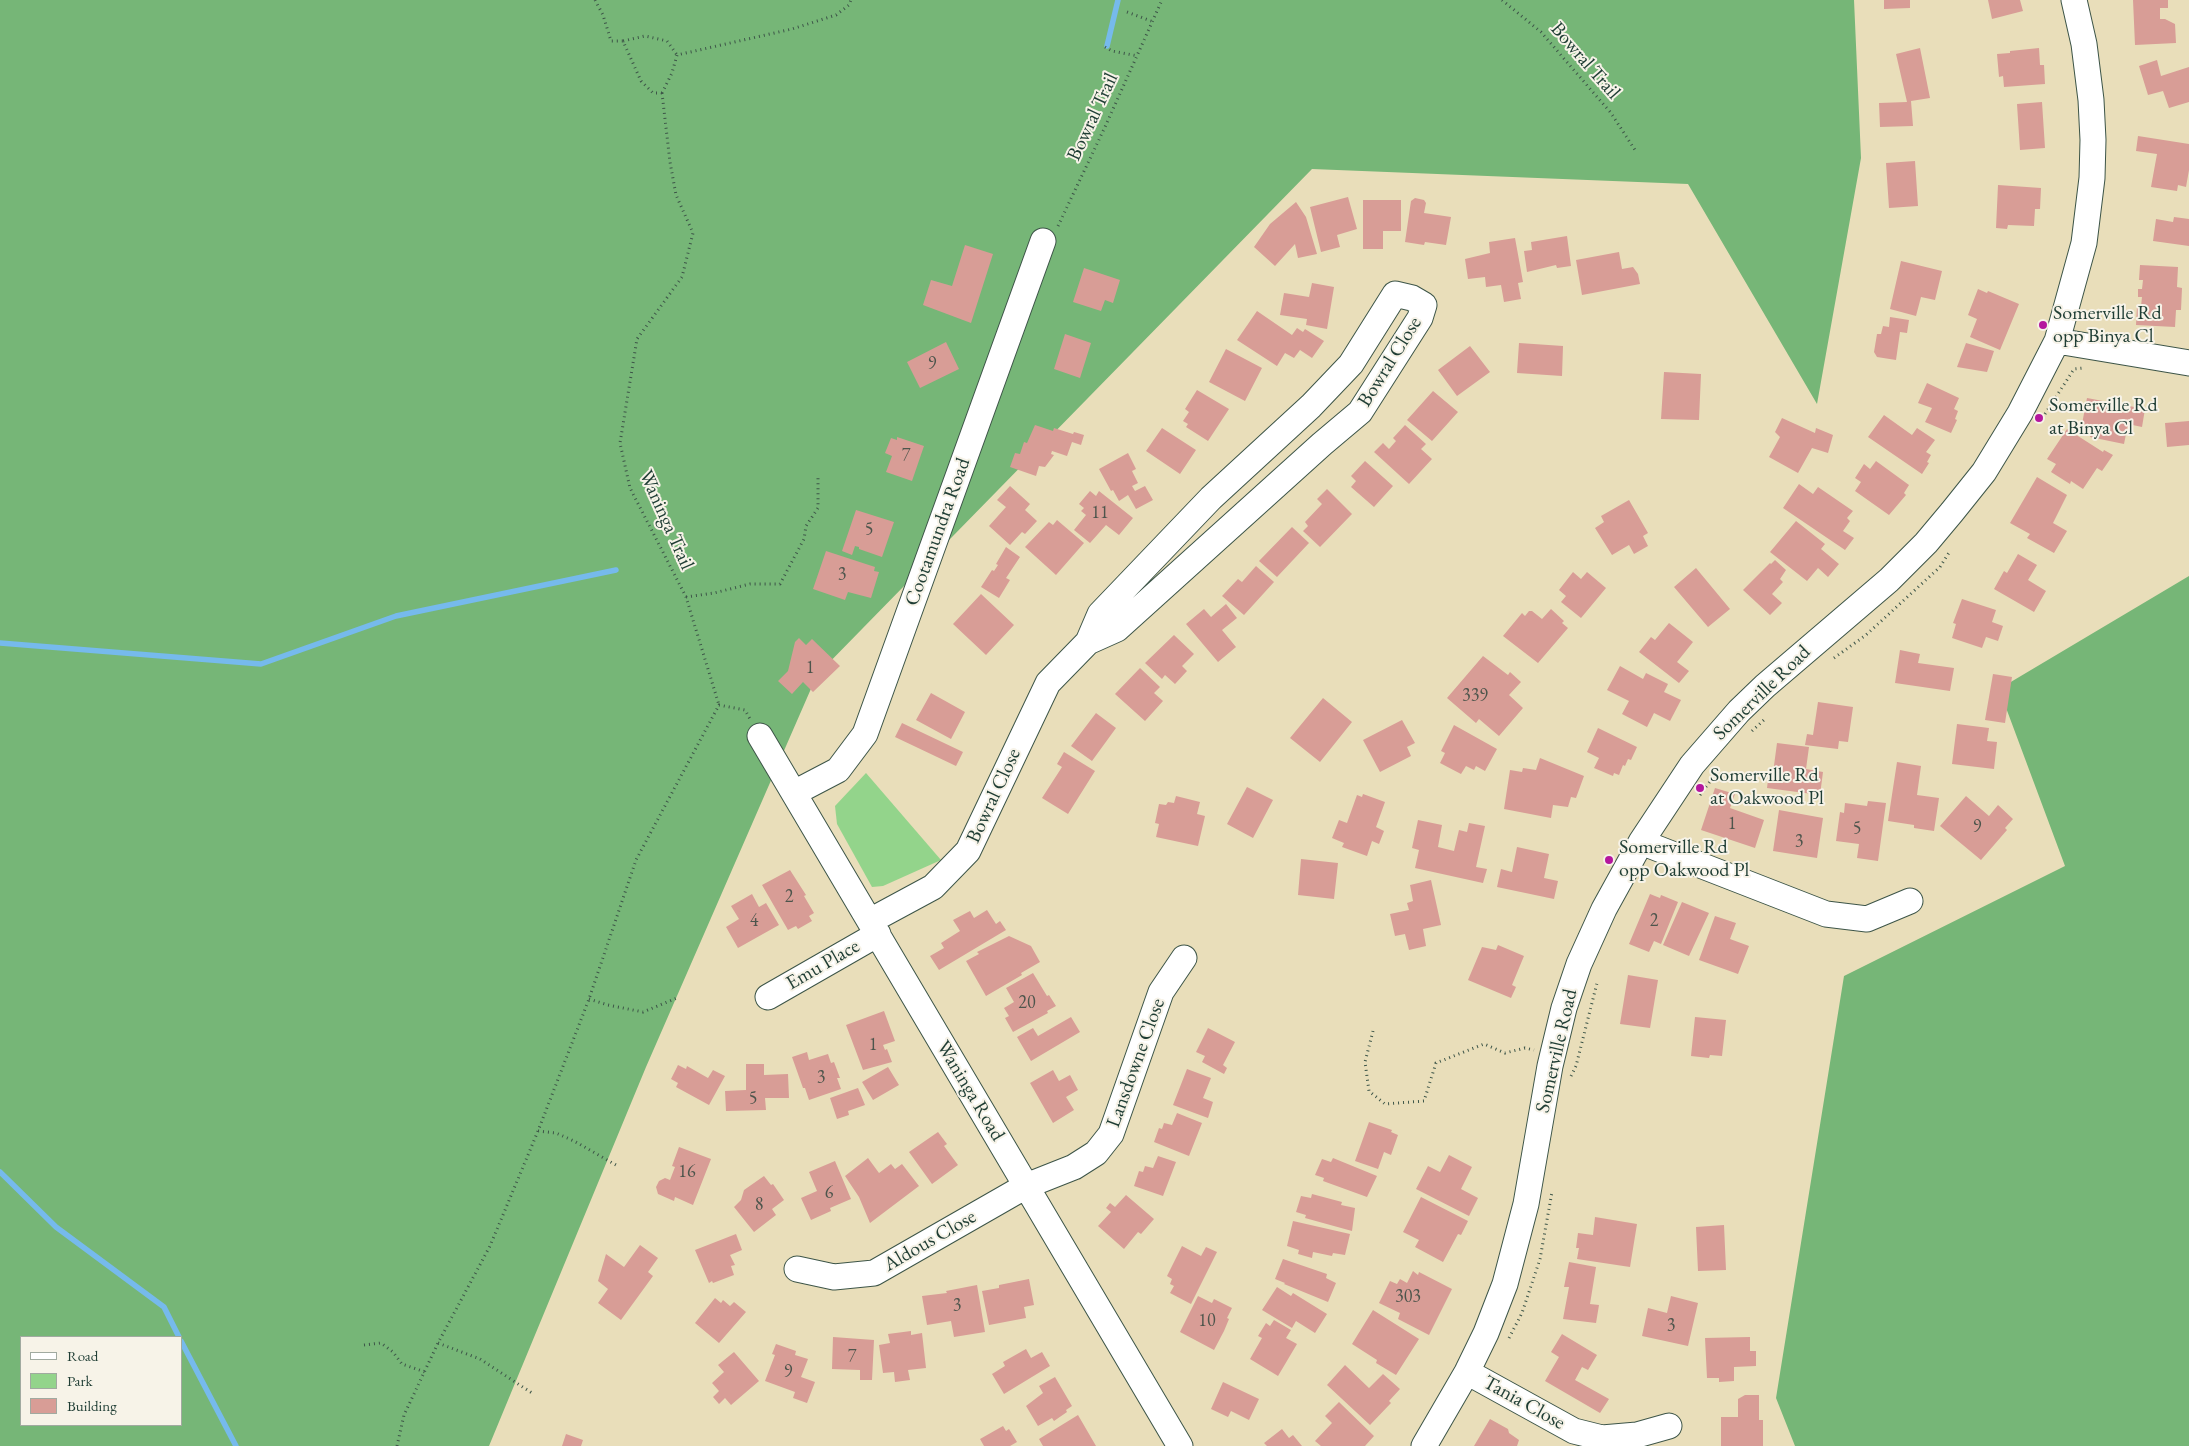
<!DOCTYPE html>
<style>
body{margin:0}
#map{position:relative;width:2189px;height:1446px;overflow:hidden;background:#e9deba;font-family:"EB Garamond",serif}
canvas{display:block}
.legend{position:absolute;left:20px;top:1336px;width:162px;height:90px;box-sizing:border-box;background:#f7f3e8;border:1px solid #a1aaa0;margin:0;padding:6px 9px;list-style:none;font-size:15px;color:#1f3d34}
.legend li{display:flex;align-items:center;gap:10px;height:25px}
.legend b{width:25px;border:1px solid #a1aaa0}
</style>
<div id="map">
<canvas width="2189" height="1446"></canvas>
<ul class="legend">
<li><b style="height:6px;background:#fff"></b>Road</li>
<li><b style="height:14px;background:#93d48b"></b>Park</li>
<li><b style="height:14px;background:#d89d96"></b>Building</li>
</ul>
</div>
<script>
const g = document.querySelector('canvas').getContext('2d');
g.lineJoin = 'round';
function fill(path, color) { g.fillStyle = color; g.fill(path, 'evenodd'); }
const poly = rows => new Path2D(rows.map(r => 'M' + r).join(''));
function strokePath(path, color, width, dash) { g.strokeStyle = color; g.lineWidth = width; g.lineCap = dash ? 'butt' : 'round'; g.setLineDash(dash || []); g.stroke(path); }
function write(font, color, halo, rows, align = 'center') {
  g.font = font + ' "EB Garamond",serif'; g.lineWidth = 4; g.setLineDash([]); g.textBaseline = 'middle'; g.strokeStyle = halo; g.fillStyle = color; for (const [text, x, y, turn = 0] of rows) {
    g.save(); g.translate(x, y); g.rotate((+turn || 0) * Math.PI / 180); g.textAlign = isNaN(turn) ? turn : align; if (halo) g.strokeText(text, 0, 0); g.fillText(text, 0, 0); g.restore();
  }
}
fill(poly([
 [866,773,941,860,883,886,872,887,837,824,835,806]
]), '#93d48b');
fill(poly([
 [0,0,1854,0,1861,158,1817,404,1688,184,1312,169,817,675,646,1067,489,1446,0,1446],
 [21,1337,181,1337,181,1425,21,1425],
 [2189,576,2189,1446,1795,1446,1776,1398,1844,976,2065,866,1999,689]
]), '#76b677');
strokePath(poly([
 [1107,46,1118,0],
 [0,643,261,664,396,616,616,570],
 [0,1172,56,1227,164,1307,179,1337],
 [181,1341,236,1446]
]), '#76baec', 5.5);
fill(poly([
 [1884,0,1910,0,1910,8,1884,9],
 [1988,0,2020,0,2023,11,1992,19],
 [2133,0,2168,0,2168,8,2160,8,2160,19,2165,19,2175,24,2176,43,2135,45],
 [1920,48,1930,98,1911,101,1913,126,1880,127,1879,103,1907,102,1896,54],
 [2039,48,2040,65,2044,65,2045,84,2004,87,2003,76,1999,77,1997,54,2010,53,2010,51],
 [2157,60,2161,76,2189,67,2189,102,2169,108,2163,91,2148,95,2139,66],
 [2042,102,2045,148,2020,150,2017,104],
 [2138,136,2189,144,2189,170,2186,187,2178,185,2177,191,2151,187,2157,154,2136,151],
 [1915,161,1918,206,1889,208,1886,163],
 [1998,185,2041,188,2040,209,2035,209,2034,226,2008,225,2007,229,1996,228],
 [1348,197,1357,229,1337,235,1340,247,1321,252,1310,207],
 [1415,198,1424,200,1426,203,1424,213,1451,217,1446,245,1425,242,1424,245,1405,242,1411,201],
 [1363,200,1401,200,1401,231,1383,231,1383,249,1363,249],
 [1296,202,1306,217,1317,254,1298,258,1295,244,1275,266,1254,247,1270,224],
 [2174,217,2189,219,2189,246,2153,241,2156,219,2173,222],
 [1567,236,1571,266,1557,268,1556,265,1527,272,1524,251,1532,250,1531,242],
 [1515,238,1523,282,1518,283,1521,299,1504,302,1501,285,1486,287,1485,277,1468,279,1465,259,1490,253,1489,242],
 [965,245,993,254,971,323,923,305,931,280,952,286],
 [1619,252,1622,269,1633,267,1638,274,1640,284,1582,295,1576,260],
 [1901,261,1942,271,1935,300,1921,297,1916,316,1890,309],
 [2140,265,2178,267,2177,287,2182,288,2181,310,2176,310,2175,327,2136,325,2137,306,2141,306,2142,297,2138,297,2138,289,2142,289,2143,280,2139,280],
 [1084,268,1120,280,1113,303,1105,300,1101,311,1073,302],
 [1312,283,1334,287,1327,329,1306,325,1307,319,1280,315,1284,293,1309,297],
 [1978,289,1987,293,1988,291,2019,304,2000,350,1970,337,1977,319,1968,315],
 [1257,311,1292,335,1297,328,1303,332,1305,329,1324,341,1312,358,1300,350,1294,358,1285,353,1277,366,1237,340],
 [1890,317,1909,320,1907,333,1900,332,1896,360,1877,357,1874,352,1877,334,1881,334,1883,326,1889,327],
 [1065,334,1091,343,1080,378,1054,369],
 [946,342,959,369,920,388,907,362],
 [1519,343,1563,346,1562,376,1517,373],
 [1966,343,1994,351,1987,372,1957,367],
 [1470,346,1490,372,1457,396,1438,370],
 [1226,349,1262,368,1245,401,1209,382],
 [1664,372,1701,374,1699,420,1661,419],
 [1927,383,1959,398,1954,409,1958,411,1955,419,1957,420,1951,433,1925,422,1932,408,1918,403],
 [1197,390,1229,409,1208,441,1186,427,1188,424,1183,421,1189,412,1185,409],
 [1433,391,1458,412,1432,441,1407,420],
 [2087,398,2145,409,2142,427,2128,424,2124,444,2090,437,2092,425,2082,424],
 [1884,415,1912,435,1917,428,1935,440,1926,452,1931,455,1927,462,1929,463,1922,474,1868,437],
 [1782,418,1815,433,1816,428,1833,435,1828,453,1812,448,1798,473,1769,457,1780,437,1775,432],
 [2189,421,2189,445,2167,447,2165,423],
 [1035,425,1053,431,1054,428,1073,434,1074,432,1084,435,1081,445,1072,442,1067,456,1052,451,1051,454,1054,455,1045,467,1039,466,1036,476,1010,467,1015,453,1020,454,1024,442,1027,443],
 [1405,425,1426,444,1421,449,1432,459,1409,484,1374,452,1383,443,1389,449,1396,441,1393,438],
 [1162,428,1196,450,1180,474,1146,451],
 [2067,429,2103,452,2104,450,2113,455,2102,471,2097,468,2083,489,2071,481,2070,484,2051,472,2056,464,2047,459],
 [897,437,924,446,912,481,886,472,892,456,885,453,891,438,897,440],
 [1128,453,1136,469,1132,471,1138,483,1132,486,1135,491,1145,486,1153,500,1136,509,1128,495,1119,501,1113,490,1111,491,1099,469],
 [1365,461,1393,486,1374,507,1351,487,1356,481,1351,476],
 [1876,461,1909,485,1904,493,1906,495,1889,515,1855,491,1861,482,1855,478,1864,464,1870,469],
 [2037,477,2067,495,2053,523,2067,531,2054,553,2027,538,2030,534,2010,523],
 [1799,484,1813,494,1818,487,1853,511,1847,518,1850,521,1843,531,1854,538,1845,550,1783,508],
 [1010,486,1030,504,1025,510,1037,521,1025,534,1022,532,1010,545,989,526,1006,507,997,500],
 [1327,489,1352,514,1320,547,1303,531,1308,526,1305,522,1322,504,1317,499],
 [1090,491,1096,496,1099,491,1133,518,1119,535,1106,525,1090,543,1074,530,1086,515,1081,511,1084,508,1079,504],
 [1629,500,1648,533,1643,536,1648,546,1634,554,1629,545,1612,555,1595,528,1604,522,1601,516],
 [856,510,894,522,882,557,859,549,859,547,855,546,852,555,842,551],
 [1057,520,1084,543,1056,575,1025,547,1049,522,1053,525],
 [1796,521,1825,544,1821,549,1839,564,1828,577,1818,568,1807,581,1770,552],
 [1292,527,1309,543,1277,577,1259,561],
 [1006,547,1020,557,1006,578,1010,580,999,598,981,587,992,570,994,571,998,565,996,564],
 [826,551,875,567,874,571,879,572,871,598,848,592,845,600,813,589],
 [2018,554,2037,565,2028,580,2046,591,2034,612,1994,589,2004,571,2007,573],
 [1775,560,1786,570,1780,579,1783,582,1772,594,1782,603,1770,615,1743,590,1770,563,1771,564],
 [1256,566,1274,582,1244,615,1222,596,1238,579,1242,582],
 [1696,568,1730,609,1708,627,1674,587],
 [1573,572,1581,579,1587,572,1606,588,1581,618,1561,602,1566,596,1559,590],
 [981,594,1014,625,986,655,953,624],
 [1962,599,1996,610,1992,622,2003,626,1998,641,1986,637,1982,648,1952,638,1956,624,1953,623],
 [1226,604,1237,618,1222,630,1236,647,1218,662,1186,624,1204,609,1211,617],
 [1551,609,1564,621,1562,623,1568,628,1538,663,1503,636,1522,613,1525,616,1529,611,1532,611,1542,619],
 [1669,623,1693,642,1677,662,1689,671,1679,683,1639,652,1651,637,1655,640],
 [1174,635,1194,654,1182,666,1187,671,1175,684,1165,675,1162,679,1145,663],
 [799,638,806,645,812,639,840,666,813,692,803,682,792,694,778,681,788,671,795,642],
 [1900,650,1920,654,1918,663,1954,668,1950,691,1895,683],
 [1483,656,1508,675,1510,672,1521,682,1509,695,1523,708,1499,736,1479,719,1476,723,1447,698],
 [1620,666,1643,679,1646,673,1668,684,1664,692,1681,700,1670,721,1654,713,1647,727,1622,714,1629,701,1607,690],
 [1140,668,1160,687,1154,693,1163,701,1145,721,1115,694],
 [1993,674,2012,677,2005,723,1985,720],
 [931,693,965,712,951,739,916,720],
 [1323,698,1352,722,1320,762,1290,738],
 [1818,702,1853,707,1848,742,1839,741,1838,749,1805,745,1807,734,1813,735],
 [1096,713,1116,728,1092,761,1071,746],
 [1402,720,1415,743,1407,747,1411,756,1380,772,1363,740],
 [902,723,963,752,956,766,895,737],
 [1957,724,1989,728,1987,741,1997,742,1994,769,1952,764],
 [1454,725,1497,749,1485,771,1476,766,1474,770,1466,766,1461,774,1440,763,1445,753,1441,751],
 [1598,728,1637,747,1631,760,1628,759,1625,766,1623,765,1619,775,1614,773,1613,776,1594,768,1599,758,1587,752],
 [1777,743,1809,747,1806,769,1823,772,1820,795,1767,788,1769,772,1773,773],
 [1064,752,1095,771,1068,814,1042,798,1062,767,1057,764],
 [1540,758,1584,776,1576,798,1571,797,1568,807,1553,805,1551,818,1504,809,1510,770,1522,772,1523,768,1536,770],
 [1897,762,1921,766,1917,795,1939,798,1934,831,1914,828,1914,825,1888,821],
 [1247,787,1273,800,1253,838,1227,824],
 [1715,788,1735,794,1730,808,1764,820,1755,848,1701,830],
 [1363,794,1385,802,1376,827,1384,831,1379,844,1372,841,1367,856,1342,847,1344,843,1332,838,1339,820,1347,823,1357,795,1362,797],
 [1176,796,1200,802,1197,814,1205,816,1198,846,1156,837,1159,824,1155,823,1159,804,1166,805,1168,802,1174,803],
 [1966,796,1989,816,1998,805,2013,819,2005,828,2007,830,1981,860,1940,826],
 [1868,801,1886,803,1878,861,1857,858,1859,844,1836,841,1840,812,1844,813,1845,803,1867,806],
 [1779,810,1823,818,1817,858,1773,851],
 [1418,820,1442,825,1438,847,1454,851,1459,830,1467,832,1469,823,1485,826,1476,867,1487,869,1483,883,1415,868,1419,850,1412,848],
 [1517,847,1549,854,1544,878,1558,881,1554,899,1497,887,1501,869,1512,872],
 [1301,859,1338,863,1334,899,1298,895],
 [790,870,806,895,804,896,814,913,809,916,812,921,798,929,796,926,788,930,762,885],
 [1431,880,1441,925,1423,929,1426,946,1409,950,1405,934,1395,936,1390,914,1409,910,1407,903,1413,901,1410,885],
 [752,894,759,907,766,903,779,925,738,948,726,927,739,919,731,906],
 [1650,894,1660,898,1661,895,1678,902,1661,944,1654,941,1649,952,1629,944],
 [1682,902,1709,913,1689,956,1663,945],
 [987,910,996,924,1000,921,1006,930,939,970,930,956,944,948,941,943,960,931,953,920,970,911,974,918],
 [1715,916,1736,923,1730,939,1749,946,1738,974,1699,960],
 [1009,936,1031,946,1040,962,1021,973,1022,975,986,996,966,961,979,954,977,952],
 [1498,945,1524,956,1512,985,1516,987,1511,998,1468,980,1482,947,1496,950],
 [1033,973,1047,996,1049,995,1056,1006,1047,1011,1048,1013,1013,1032,1005,1018,1009,1016,1004,1008,1014,1002,1006,988],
 [1628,975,1658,980,1650,1028,1620,1024],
 [884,1011,895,1041,883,1045,885,1050,887,1049,892,1062,863,1070,846,1025],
 [1071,1017,1080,1032,1031,1061,1017,1037,1033,1028,1038,1036],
 [1695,1017,1726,1020,1722,1056,1710,1055,1709,1058,1691,1056],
 [1208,1028,1235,1042,1223,1065,1227,1068,1224,1074,1202,1062,1205,1056,1196,1052],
 [807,1052,809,1060,828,1054,831,1063,834,1062,840,1078,837,1078,841,1089,809,1100,805,1088,803,1088,792,1057],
 [746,1064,764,1064,764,1075,788,1074,789,1098,765,1098,766,1110,726,1111,725,1091,746,1090],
 [678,1065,686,1069,687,1066,708,1078,713,1070,725,1076,709,1105,676,1087,678,1083,671,1079],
 [888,1067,899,1085,873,1100,862,1082],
 [1187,1069,1211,1078,1203,1098,1213,1102,1208,1118,1173,1105],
 [1053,1070,1059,1081,1070,1075,1078,1090,1066,1097,1074,1110,1053,1123,1030,1083],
 [858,1088,865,1105,848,1111,849,1115,837,1119,830,1098],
 [1177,1113,1202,1123,1189,1156,1154,1142,1159,1128,1162,1129,1164,1123,1172,1125],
 [1369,1122,1392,1130,1391,1132,1398,1135,1391,1155,1384,1152,1378,1169,1355,1161],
 [938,1132,947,1144,944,1146,958,1165,932,1184,909,1152],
 [679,1147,711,1159,693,1205,675,1197,674,1201,658,1194,656,1187,659,1181,665,1178,670,1180,675,1167,672,1166],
 [1449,1155,1472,1167,1461,1189,1478,1198,1469,1216,1416,1189,1428,1166,1440,1172],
 [1158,1156,1176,1162,1163,1196,1134,1186,1139,1171,1143,1172,1145,1166,1153,1168],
 [868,1158,879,1173,891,1164,895,1169,902,1164,919,1186,870,1223,859,1197,845,1176],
 [1333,1158,1377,1176,1367,1197,1323,1181,1324,1178,1315,1175,1322,1159,1331,1162],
 [835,1161,851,1199,830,1208,831,1211,811,1220,801,1198,817,1191,809,1172],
 [764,1176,771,1185,773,1184,784,1200,772,1209,776,1215,754,1232,734,1207,741,1200,744,1190],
 [1312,1194,1342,1202,1341,1205,1355,1208,1352,1231,1305,1218,1306,1215,1296,1212,1301,1196,1311,1198],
 [1126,1195,1154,1219,1141,1234,1138,1232,1124,1249,1098,1226,1111,1212,1106,1208,1110,1203,1115,1207],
 [1421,1197,1468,1221,1461,1235,1458,1234,1443,1262,1415,1247,1419,1240,1403,1232],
 [1595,1217,1637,1224,1630,1267,1577,1259,1579,1248,1576,1248,1578,1233,1593,1235],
 [1293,1221,1350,1234,1345,1255,1333,1253,1332,1256,1313,1252,1312,1258,1298,1254,1299,1250,1287,1246],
 [1724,1225,1726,1270,1698,1271,1696,1227],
 [736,1234,742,1250,730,1255,735,1265,731,1266,734,1275,713,1283,712,1281,709,1283,695,1250],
 [640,1245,658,1258,648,1272,653,1276,621,1320,598,1303,608,1289,598,1281,606,1254,624,1267],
 [1182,1246,1201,1256,1206,1247,1217,1252,1191,1304,1170,1293,1174,1286,1170,1284,1172,1279,1167,1276],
 [1283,1259,1327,1274,1326,1278,1336,1283,1328,1302,1284,1284,1285,1283,1275,1279],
 [1569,1262,1596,1267,1590,1304,1599,1305,1596,1323,1563,1319,1569,1287,1564,1287],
 [1413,1271,1418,1275,1419,1272,1452,1289,1429,1335,1398,1319,1400,1313,1379,1303,1390,1281,1397,1284,1400,1279,1407,1283],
 [1029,1279,1034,1305,1024,1307,1026,1318,989,1325,982,1291,999,1288,999,1285],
 [977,1285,985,1332,954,1337,951,1321,927,1325,922,1296,947,1293,946,1291],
 [1277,1287,1291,1296,1293,1293,1327,1314,1315,1333,1296,1321,1292,1328,1262,1310],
 [1198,1296,1212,1303,1214,1299,1232,1308,1227,1318,1229,1319,1224,1331,1214,1350,1180,1332],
 [1671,1296,1698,1303,1688,1346,1642,1336,1648,1308,1667,1313],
 [715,1298,721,1303,723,1300,730,1306,734,1302,746,1312,719,1343,695,1323],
 [1373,1310,1419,1339,1396,1375,1376,1363,1377,1360,1352,1344],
 [1274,1320,1291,1330,1286,1338,1297,1344,1278,1376,1250,1359,1262,1338,1258,1336,1266,1323,1270,1326],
 [911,1331,911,1335,922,1333,926,1368,908,1370,910,1380,895,1382,894,1372,883,1373,879,1345,890,1343,888,1334],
 [1562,1334,1597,1355,1588,1370,1582,1367,1575,1380,1609,1399,1600,1413,1545,1381,1559,1357,1551,1352],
 [833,1337,874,1340,872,1380,860,1380,860,1370,832,1369],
 [1750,1337,1750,1351,1756,1351,1756,1366,1734,1367,1734,1381,1719,1382,1719,1378,1707,1378,1705,1338],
 [776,1344,796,1351,795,1355,808,1359,801,1377,815,1382,807,1403,793,1398,795,1392,765,1381,775,1355,772,1354],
 [1026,1349,1031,1358,1042,1352,1050,1366,1004,1394,992,1374,1005,1366,1003,1362],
 [734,1352,759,1381,731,1405,725,1398,719,1404,713,1397,719,1391,712,1383,724,1372,718,1365],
 [1345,1365,1369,1388,1383,1374,1400,1389,1389,1401,1391,1403,1370,1425,1327,1385],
 [1055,1377,1072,1406,1066,1410,1067,1412,1054,1421,1052,1418,1038,1426,1026,1406,1043,1393,1039,1386],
 [1223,1382,1259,1399,1249,1420,1231,1411,1228,1417,1211,1409],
 [1745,1395,1759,1395,1759,1420,1763,1420,1763,1446,1721,1446,1721,1417,1738,1417,1738,1399],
 [1339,1402,1374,1436,1365,1446,1321,1446,1315,1441,1332,1423,1325,1416],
 [1078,1415,1096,1446,1043,1446,1039,1439],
 [1490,1419,1508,1429,1509,1433,1519,1440,1517,1446,1474,1446],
 [1003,1426,1006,1431,1009,1429,1017,1442,1010,1446,984,1446,980,1439],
 [1282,1429,1289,1438,1293,1435,1302,1446,1267,1446,1264,1443],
 [566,1434,583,1440,581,1446,562,1446]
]), '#d89d96');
const minor = poly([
 [2057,341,2189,363],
 [760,736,1180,1446],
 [794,793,838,770,865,734,1043,241],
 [1641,842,1826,914,1867,919,1910,901],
 [870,921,933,887,968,851,1048,683,1088,642,1100,614,1211,498,1311,406,1351,364,1395,294,1412,298,1424,305,1420,318,1360,412,1322,444,1117,629,1088,642],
 [768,997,878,934],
 [797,1269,834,1277,874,1273,1026,1186,1074,1167,1096,1153,1111,1134,1161,992,1184,958],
 [1467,1372,1574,1431,1602,1438,1637,1435,1669,1426],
 [1424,1446,1467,1372,1486,1333,1505,1284,1526,1204,1550,1066,1564,1008,1579,964,1604,909,1641,842,1692,765,1739,711,1765,686,1889,580,1926,543,1952,512,1984,472,2020,413,2057,341,2084,243,2092,178,2093,140,2091,100,2084,44,2074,0]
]);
strokePath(minor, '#3d5548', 27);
strokePath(poly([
 [595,0,603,15,611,41,623,41],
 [1502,0,1541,32,1611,113,1635,150],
 [1127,12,1151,21],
 [1105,47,1112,51,1138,56],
 [662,93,670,162,676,195,693,233,682,277,637,339,620,443,630,488,686,597,719,705],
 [662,93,672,73,677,55,792,29,836,15,849,5,851,0],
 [662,93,653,93,641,81,623,41,645,36,667,41,677,55],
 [1058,226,1105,127,1162,0],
 [2045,414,2074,369,2084,368],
 [686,597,714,593,750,584,780,584,804,539,806,526,818,508,818,477],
 [1834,658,1866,635,1940,567,1950,551],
 [1752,731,1766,718],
 [1700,795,1717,772],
 [589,999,608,1005,643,1012,677,998],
 [1373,1031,1365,1062,1369,1091,1385,1104,1424,1101,1436,1063,1484,1044,1505,1053,1525,1048,1534,1050],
 [1571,1076,1576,1066,1597,983],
 [538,1131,556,1133,574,1141,616,1165],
 [1509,1338,1522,1313,1540,1259,1552,1192],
 [438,1343,480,1359,532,1393],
 [364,1345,381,1343,393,1352,402,1364,425,1372],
 [397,1446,404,1415,438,1343,490,1246,538,1131,589,999,636,860,719,705,745,710,750,719]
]), '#3d5548', 3, [1, 4]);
strokePath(minor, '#fff', 25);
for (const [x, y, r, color] of [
 [2043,325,5,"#b5179e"],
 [2039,418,5,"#b5179e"],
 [1700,788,5,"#b5179e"],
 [1609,860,5,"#b5179e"]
]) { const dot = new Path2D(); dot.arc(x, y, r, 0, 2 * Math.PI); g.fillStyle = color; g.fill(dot); strokePath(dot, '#f7f3e8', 2); }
write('18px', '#4d554c', null, [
 ["9",932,364],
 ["7",906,456],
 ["11",1100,513],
 ["5",869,530],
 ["3",842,575],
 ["1",810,668],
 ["339",1475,696],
 ["1",1732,824],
 ["9",1977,827],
 ["5",1857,829],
 ["3",1799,842],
 ["2",789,897],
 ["4",754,921],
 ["2",1654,921],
 ["20",1027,1003],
 ["1",873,1045],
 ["3",821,1078],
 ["5",753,1099],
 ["16",687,1172],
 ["6",829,1193],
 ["8",759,1205],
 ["303",1408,1297],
 ["3",957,1306],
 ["10",1207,1321],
 ["3",1671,1326],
 ["7",852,1357],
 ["9",788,1372]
]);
write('20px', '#1f3d34', '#f7f3e8', [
 ["Bowral Trail",1585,61,49],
 ["Bowral Trail",1093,117,-65],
 ["Bowral Close",1390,362,-58],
 ["Waninga Trail",666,520,66],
 ["Cootamundra Road",938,532,-70],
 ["Somerville Road",1762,693,-44],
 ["Bowral Close",994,796,-65],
 ["Emu Place",823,965,-30],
 ["Somerville Road",1557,1051,-77],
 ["Lansdowne Close",1136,1063,-70],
 ["Waninga Road",970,1091,59],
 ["Aldous Close",930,1241,-30],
 ["Tania Close",1524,1403,29]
]);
write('20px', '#1f3d34', '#f7f3e8', [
 ["Somerville Rd",2053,314],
 ["opp Binya Cl",2053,337],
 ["Somerville Rd",2049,406],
 ["at Binya Cl",2049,429],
 ["Somerville Rd",1710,776],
 ["at Oakwood Pl",1710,799],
 ["Somerville Rd",1619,848],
 ["opp Oakwood Pl",1619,871]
], 'left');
</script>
